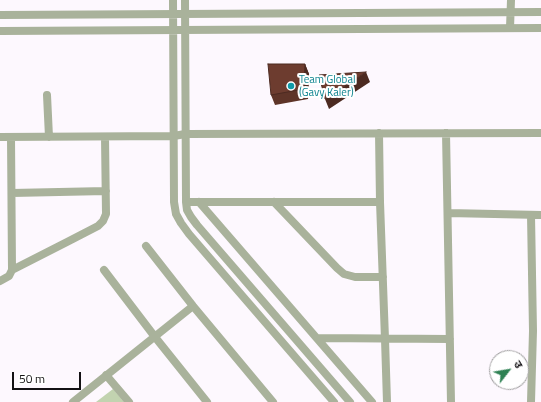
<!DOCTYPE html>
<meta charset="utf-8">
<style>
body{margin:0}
#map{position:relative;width:541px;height:402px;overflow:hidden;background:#fdf8fe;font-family:"Titillium Web","Noto Sans Devanagari",sans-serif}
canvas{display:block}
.north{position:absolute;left:489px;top:350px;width:40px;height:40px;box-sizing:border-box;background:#fff;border:1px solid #a1a0a1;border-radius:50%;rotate:59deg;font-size:11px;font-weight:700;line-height:16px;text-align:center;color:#131114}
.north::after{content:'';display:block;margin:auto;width:14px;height:18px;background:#2e8153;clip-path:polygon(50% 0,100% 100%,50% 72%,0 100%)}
.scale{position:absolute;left:12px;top:372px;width:69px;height:18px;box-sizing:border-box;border:2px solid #131114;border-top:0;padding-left:5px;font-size:12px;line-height:14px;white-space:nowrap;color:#131114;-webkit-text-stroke:3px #fff;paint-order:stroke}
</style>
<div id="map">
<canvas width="541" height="402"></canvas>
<div class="north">उ</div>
<div class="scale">50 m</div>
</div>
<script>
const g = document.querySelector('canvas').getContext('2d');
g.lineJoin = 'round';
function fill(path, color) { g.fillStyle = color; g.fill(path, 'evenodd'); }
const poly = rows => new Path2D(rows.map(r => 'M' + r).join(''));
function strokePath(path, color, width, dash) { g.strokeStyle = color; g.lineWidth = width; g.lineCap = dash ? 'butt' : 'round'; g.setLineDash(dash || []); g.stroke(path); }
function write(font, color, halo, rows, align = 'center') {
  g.font = font + ' "Titillium Web",sans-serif'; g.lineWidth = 4; g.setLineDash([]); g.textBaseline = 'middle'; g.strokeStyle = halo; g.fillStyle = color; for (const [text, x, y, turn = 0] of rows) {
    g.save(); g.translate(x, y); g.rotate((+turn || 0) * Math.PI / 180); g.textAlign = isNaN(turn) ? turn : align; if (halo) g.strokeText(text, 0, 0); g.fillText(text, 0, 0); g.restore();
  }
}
fill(poly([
 [113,389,124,402,96,402]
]), '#c2d3b0');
strokePath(poly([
 [173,0,174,202,176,214,181,223,189,234,334,402],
 [185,0,186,202,187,210,191,217,197,225,350,402],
 [0,15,541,12],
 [510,28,511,0],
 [0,31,541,28],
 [47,95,49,137],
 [379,133,380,202,385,339,387,402],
 [446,133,451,402],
 [0,137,174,136,185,134,541,133],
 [12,193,106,191],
 [186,202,380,202],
 [199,202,372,402],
 [274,202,337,268,344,274,355,277,383,277],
 [448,213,541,215],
 [531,215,533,331,531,402],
 [146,246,193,306,273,402],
 [12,270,67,242,98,226,103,221,106,214,105,137],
 [104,270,155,337,207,402],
 [0,281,9,276,12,270,11,137],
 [317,338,450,339],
 [106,375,129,402],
 [73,402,193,306]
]), '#a9b29b', 8);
fill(poly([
 [305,64,309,74,308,99,275,105,271,95]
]), '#5e3428');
fill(poly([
 [305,64,309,74,308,99,304,89],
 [366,72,370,82,329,109,325,99]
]), '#4c2a21');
const building = poly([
 [268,64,305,64,304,89,271,95,268,64],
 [366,72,325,99,319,75,366,72]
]);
fill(building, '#6d3c2f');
strokePath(building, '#4c2a21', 1);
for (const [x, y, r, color] of [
 [291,86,4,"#0f9aa8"]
]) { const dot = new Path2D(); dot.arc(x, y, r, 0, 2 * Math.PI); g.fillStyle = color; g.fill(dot); strokePath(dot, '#fff', 1.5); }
write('11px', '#0d838f', '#fff', [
 ["Team Global",299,80],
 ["(Gavy Kaler)",299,93]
], 'left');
</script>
